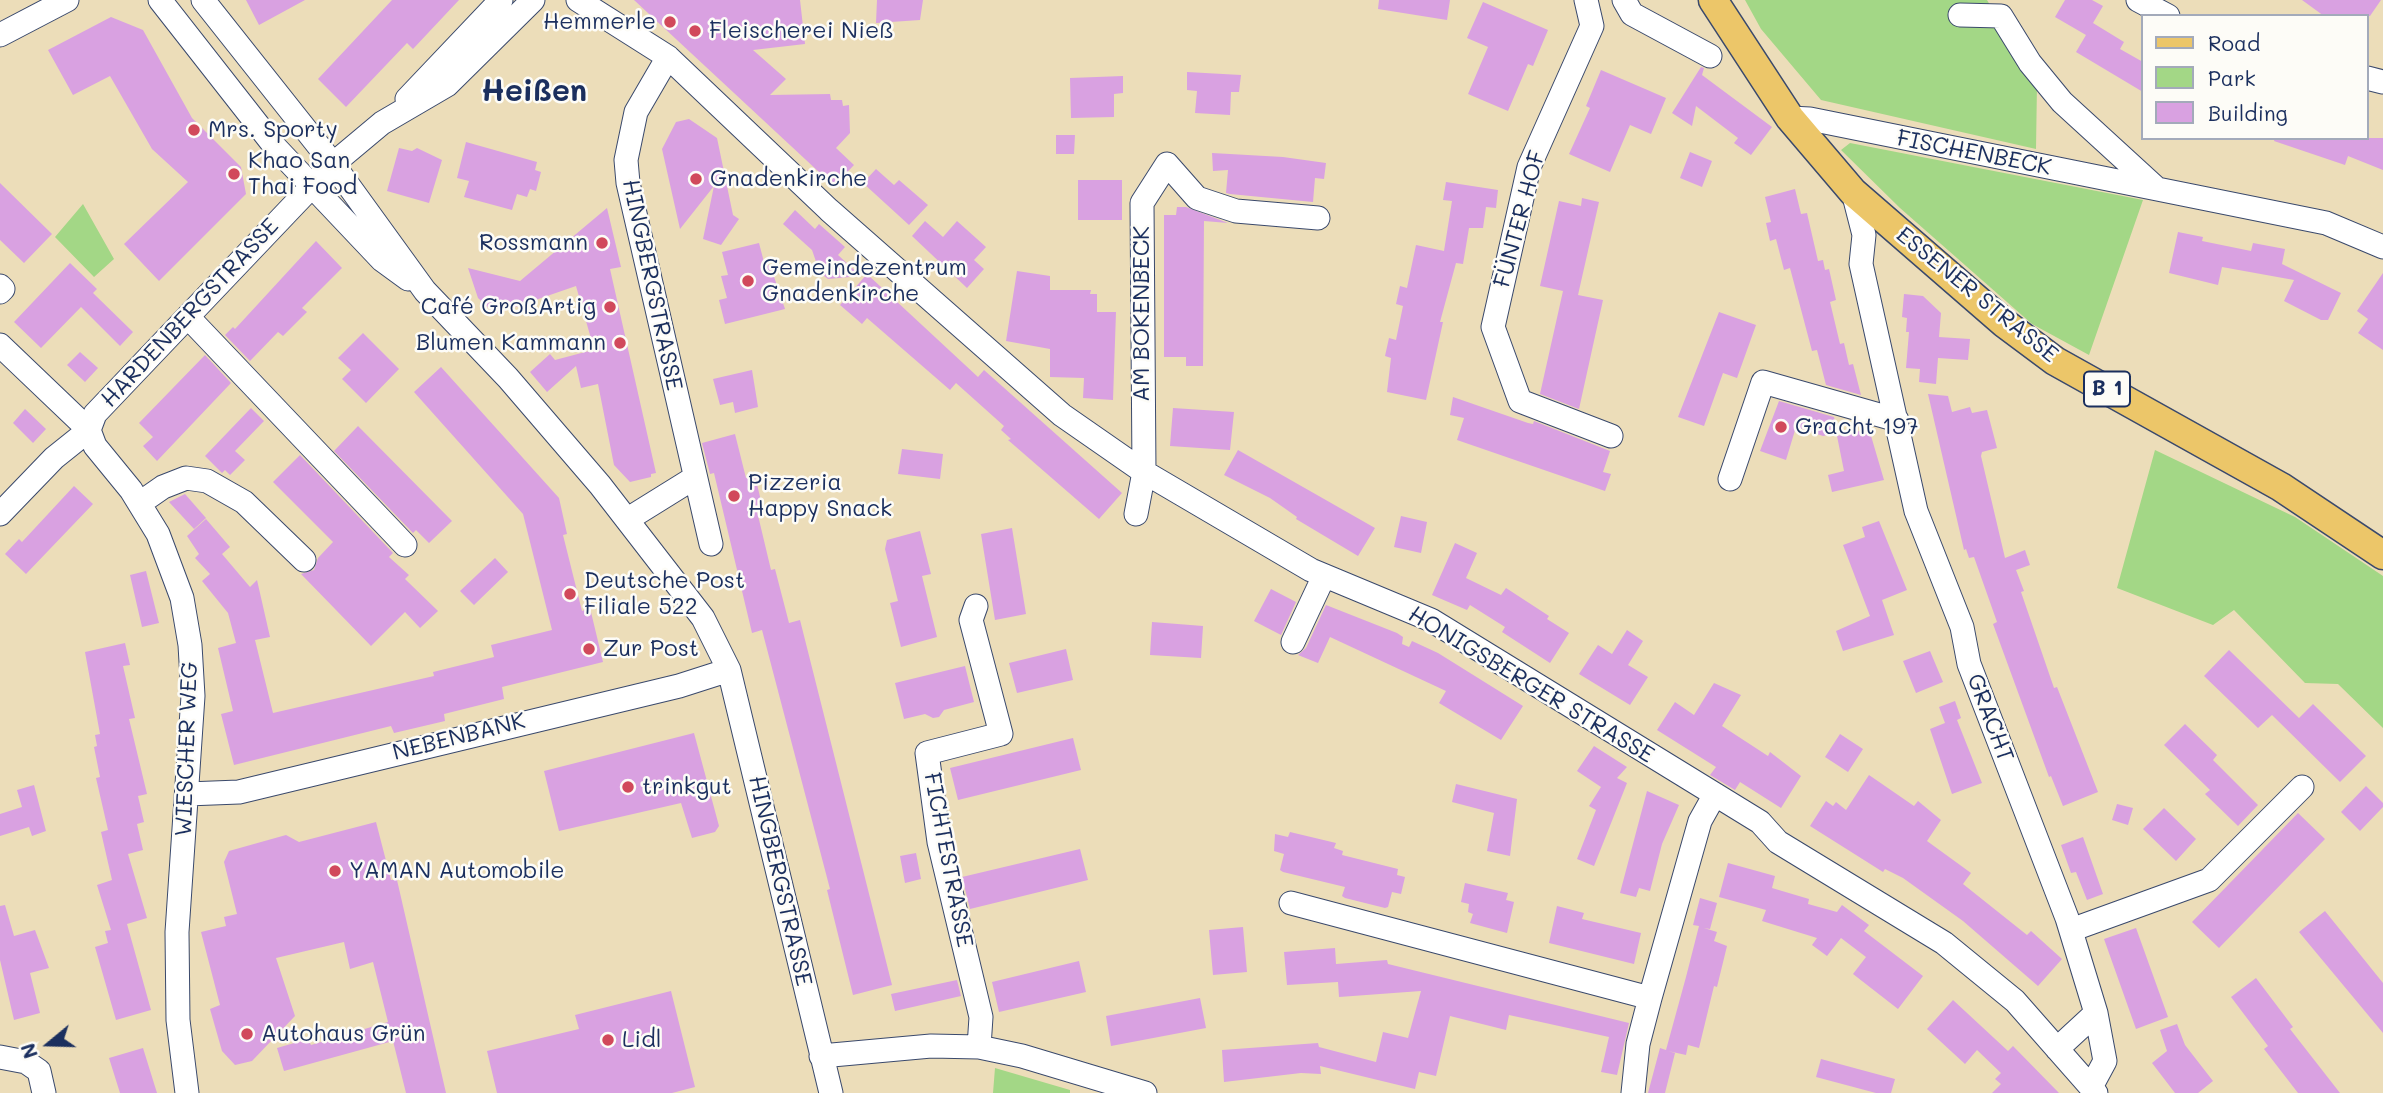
<!DOCTYPE html>
<meta charset="utf-8">
<style>
body{margin:0}
#map{position:relative;width:2383px;height:1093px;overflow:hidden;background:#ecddb9;font-family:Mali,sans-serif}
canvas{display:block}
.legend{position:absolute;left:2141px;top:14px;width:228px;height:126px;box-sizing:border-box;background:#fdfcf7;border:2px solid #a3aaba;margin:0;padding:9px 12px;list-style:none;font-size:21px;color:#1b2f5e}
.legend li{display:flex;align-items:center;gap:14px;height:35px}
.legend b{width:35px;border:2px solid #a3aaba}
.north{position:absolute;left:14px;top:1009px;width:70px;height:70px;-webkit-text-stroke:5px #fdfcf7;paint-order:stroke;rotate:251deg;font-size:19px;font-weight:700;line-height:28px;text-align:center;color:#1b2f5e}
.north::after{content:'';display:block;margin:auto;width:24px;height:32px;background:#1b2f5e;clip-path:polygon(50% 0,100% 100%,50% 72%,0 100%)}
</style>
<div id="map">
<canvas width="2383" height="1093"></canvas>
<ul class="legend">
<li><b style="height:9px;background:#ecc669"></b>Road</li>
<li><b style="height:19px;background:#a3d786"></b>Park</li>
<li><b style="height:19px;background:#d9a1e1"></b>Building</li>
</ul>
<div class="north">N</div>
</div>
<script>
const g = document.querySelector('canvas').getContext('2d');
g.lineJoin = 'round';
function fill(path, color) { g.fillStyle = color; g.fill(path, 'evenodd'); }
const poly = rows => new Path2D(rows.map(r => 'M' + r).join(''));
function strokePath(path, color, width, dash) { g.strokeStyle = color; g.lineWidth = width; g.lineCap = dash ? 'butt' : 'round'; g.setLineDash(dash || []); g.stroke(path); }
function write(font, color, halo, rows, align = 'center') {
  g.font = font + ' Mali,sans-serif'; g.lineWidth = 5; g.setLineDash([]); g.textBaseline = 'middle'; g.strokeStyle = halo; g.fillStyle = color; for (const [text, x, y, turn = 0] of rows) {
    g.save(); g.translate(x, y); g.rotate((+turn || 0) * Math.PI / 180); g.textAlign = isNaN(turn) ? turn : align; if (halo) g.strokeText(text, 0, 0); g.fillText(text, 0, 0); g.restore();
  }
}
fill(poly([
 [1745,0,1987,0,2037,84,2036,149,1821,100,1761,29],
 [1850,143,2143,200,2089,355,2032,324,1900,208,1841,150],
 [83,204,114,259,94,277,55,237],
 [2155,450,2295,517,2383,576,2383,728,2338,684,2305,683,2234,610,2213,625,2117,588],
 [995,1068,1070,1090,1070,1093,993,1093]
]), '#a3d786');
fill(poly([
 [246,0,305,0,259,25],
 [392,0,459,0,413,49,407,43,346,107,318,79],
 [634,0,800,0,805,44,753,50,786,79,770,95,830,94,831,100,842,100,843,106,849,105,850,133,836,148,854,165,834,186],
 [877,0,923,0,920,20,876,23],
 [1379,0,1450,0,1447,20,1378,9],
 [2065,0,2092,0,2103,6,2093,23,2124,42,2120,49,2143,62,2143,92,2076,52,2086,35,2055,17],
 [2302,0,2381,0,2370,16,2324,16],
 [1483,2,1548,30,1533,66,1528,64,1508,111,1468,94,1488,47,1467,38],
 [111,17,143,30,192,118,241,167,246,194,159,281,124,244,188,182,152,149,110,76,73,95,48,50],
 [1701,67,1704,68,1702,75,1772,127,1751,155,1734,143,1738,138,1696,106,1692,126,1672,113],
 [1601,70,1666,98,1651,134,1630,125,1610,172,1569,154,1590,108,1586,106],
 [1187,72,1241,75,1239,92,1231,92,1230,115,1195,113,1197,91,1187,90],
 [1123,76,1123,93,1114,94,1114,117,1071,118,1070,78],
 [689,119,717,138,733,215,739,219,721,245,703,239,714,186,680,229,662,149,676,122],
 [1056,135,1075,135,1074,154,1056,154],
 [2275,138,2383,138,2383,170,2348,156,2345,165,2274,141],
 [466,142,537,162,535,170,541,172,536,191,530,189,527,197,517,194,512,210,464,197,469,181,457,178],
 [399,148,412,151,417,148,442,160,429,203,387,191],
 [1690,152,1712,161,1702,187,1680,178],
 [1212,153,1283,157,1326,163,1324,179,1315,178,1313,202,1230,194,1226,193,1228,170,1213,171],
 [876,169,894,185,899,180,928,205,909,225,863,183],
 [1078,180,1122,180,1122,220,1078,220],
 [1446,182,1498,190,1496,208,1486,207,1483,228,1469,228,1463,264,1456,263,1440,322,1443,322,1426,400,1387,392,1391,358,1385,356,1389,338,1396,340,1403,306,1396,304,1400,286,1407,288,1416,245,1444,251,1452,201,1443,200],
 [0,183,52,234,24,263,0,240],
 [1795,189,1801,214,1807,213,1818,261,1823,260,1825,270,1829,269,1836,300,1830,302,1840,344,1844,343,1849,365,1853,364,1861,395,1826,385,1817,350,1812,351,1790,268,1784,270,1776,239,1770,241,1766,223,1771,222,1765,197],
 [1582,198,1599,202,1578,295,1603,300,1579,409,1540,394,1563,291,1540,286,1559,201,1581,206],
 [1177,207,1186,207,1228,223,1204,221,1203,366,1186,366,1186,357,1164,357,1164,215,1176,215],
 [607,208,621,267,610,269,656,473,651,474,651,477,630,482,614,465,598,384,581,388,576,366,547,392,530,372,550,354,555,360,589,351,588,343,592,342,576,286,495,314,478,298,468,268,520,281],
 [795,210,815,229,819,224,845,247,838,255,861,276,828,279,820,273,812,250,783,224],
 [925,221,943,237,957,221,986,247,974,260,984,269,967,288,912,236],
 [2178,232,2203,237,2202,241,2251,251,2253,243,2285,249,2282,264,2341,293,2328,320,2321,320,2284,301,2294,280,2222,267,2218,285,2169,273],
 [316,241,342,268,302,308,307,312,283,336,278,332,250,361,225,335,233,327,235,329],
 [759,243,765,266,770,265,785,309,725,324,719,300,727,298,721,276,728,275,722,252],
 [70,263,97,289,93,293,133,332,120,346,81,307,41,348,14,322],
 [1017,271,1050,276,1050,290,1091,290,1090,294,1097,294,1097,312,1116,312,1113,400,1083,398,1084,378,1050,377,1050,349,1006,341],
 [2383,273,2383,350,2358,333,2368,319,2357,311],
 [867,274,978,377,984,370,1122,493,1099,519,1008,440,1011,439,1001,430,1004,426,956,383,950,390,867,318,862,324,840,305],
 [1904,294,1923,296,1941,313,1939,337,1970,339,1968,360,1938,358,1936,384,1919,382,1920,369,1906,368,1909,332,1906,332,1907,318,1902,317],
 [1719,312,1756,325,1737,378,1723,373,1704,426,1678,417],
 [363,333,399,369,366,403,342,379,351,370,338,358],
 [80,352,98,368,85,382,67,365],
 [205,355,231,383,157,461,143,446,153,437,139,423],
 [441,367,559,498,567,534,563,535,582,611,590,608,603,662,502,687,504,699,444,714,445,721,394,733,391,726,234,765,221,714,233,711,218,648,236,643,228,613,202,581,210,574,195,558,199,554,187,536,206,519,230,547,222,554,250,587,257,580,270,637,255,640,273,713,434,676,433,672,494,657,491,645,552,630,523,514,414,392],
 [752,370,758,407,735,413,733,402,720,405,713,379],
 [1928,394,1948,396,1952,412,1970,407,1972,413,1987,410,1997,448,1982,452,1981,456,2005,558,2025,550,2030,565,2016,570,2024,591,2021,592,2054,688,2057,687,2098,792,2063,806,2051,776,2049,777,1993,624,1997,622,1974,557,1969,558,1966,549,1964,550],
 [1453,397,1528,423,1533,424,1534,421,1610,451,1603,472,1611,474,1605,491,1457,440,1464,418,1450,415],
 [1779,401,1834,417,1838,433,1823,436,1796,427,1786,460,1760,451],
 [251,408,264,421,235,451,245,460,230,475,225,470,222,473,205,456],
 [1173,408,1234,412,1230,450,1170,446],
 [25,409,46,429,33,443,13,423],
 [358,426,452,521,429,543,416,530,413,533,334,451],
 [1869,429,1884,480,1832,492,1828,475,1844,471,1837,436],
 [735,434,746,478,755,476,762,505,756,507,771,570,775,569,789,623,800,620,892,985,853,995,827,890,830,889,762,630,752,633,714,473,710,474,702,443],
 [902,449,943,454,940,479,898,474],
 [1238,450,1375,528,1358,556,1296,519,1297,517,1270,498,1224,475],
 [300,455,393,553,389,557,409,575,405,579,438,611,420,628,405,612,371,646,301,574,314,570,318,558,333,542,273,482],
 [74,486,93,504,26,574,5,554,19,539,22,542],
 [185,494,206,518,194,529,169,502],
 [1401,516,1427,522,1421,553,1394,547],
 [1879,521,1907,590,1882,600,1894,635,1843,651,1836,631,1870,616,1843,545,1865,537,1862,527],
 [1012,528,1026,614,995,620,981,534],
 [920,531,931,574,922,576,937,637,901,647,890,603,898,601,885,549,887,540],
 [1455,543,1477,553,1466,578,1501,595,1506,588,1549,616,1547,619,1569,633,1550,663,1502,632,1505,627,1470,605,1467,610,1432,595],
 [495,558,508,572,474,605,460,591],
 [146,571,159,623,142,627,130,575],
 [1271,589,1296,602,1281,635,1254,621],
 [1326,605,1397,633,1403,637,1402,644,1409,647,1412,641,1438,653,1523,706,1501,740,1439,703,1446,691,1330,637,1318,663,1298,655,1306,648],
 [1152,622,1203,626,1201,658,1150,655],
 [1627,630,1643,641,1628,665,1648,677,1630,705,1579,674,1598,645,1612,654],
 [125,643,130,665,123,666,135,718,129,719,147,794,138,796,144,822,137,824,143,850,128,854,147,918,127,924,151,1010,116,1020,95,947,108,943,105,931,111,930,97,885,112,880,101,832,108,830,96,778,100,777,94,747,97,746,95,735,100,734,85,652],
 [1066,649,1073,680,1017,693,1009,663],
 [2229,650,2299,718,2313,704,2366,756,2340,782,2272,715,2258,728,2204,676],
 [1930,651,1943,682,1916,693,1903,661],
 [965,666,974,702,944,710,939,717,933,718,925,714,904,719,895,683],
 [1714,683,1741,695,1722,726,1768,756,1770,752,1801,776,1781,808,1740,782,1735,790,1710,775,1716,767,1657,730,1675,702,1694,715],
 [1955,701,1961,718,1957,720,1982,783,1952,794,1930,729,1945,723,1939,707],
 [2185,724,2217,755,2213,760,2258,805,2238,826,2205,794,2210,790,2164,745],
 [694,733,719,826,715,832,692,838,681,803,559,831,544,771],
 [1840,734,1863,749,1848,772,1825,757],
 [1073,738,1081,770,958,800,950,768],
 [1594,746,1627,767,1617,778,1627,783,1594,866,1577,859,1596,810,1589,806,1601,787,1577,771],
 [1869,775,1914,806,1918,801,1941,820,1927,841,1971,873,1963,884,2027,935,2031,931,2062,959,2038,986,1963,921,1903,878,1885,869,1883,872,1810,826,1826,801,1833,806,1836,802,1846,810],
 [1456,784,1517,799,1510,856,1487,851,1494,813,1452,802],
 [34,785,46,831,32,836,29,827,0,836,0,814,22,807,17,790],
 [2366,786,2383,803,2383,807,2360,831,2341,812],
 [1647,791,1679,805,1662,844,1650,891,1639,888,1636,897,1620,893],
 [2117,804,2133,808,2128,825,2112,820],
 [2164,808,2196,839,2176,861,2143,829],
 [2298,813,2325,839,2219,948,2192,922],
 [376,822,391,880,397,880,446,1093,406,1093,393,1041,284,1071,277,1048,308,1039,311,1045,388,1022,373,962,350,969,344,942,276,958,295,1016,252,1061,235,1065,222,1051,210,1009,220,1005,201,932,226,926,224,917,237,914,224,862,229,851,286,835,299,842],
 [1290,832,1336,843,1334,848,1343,851,1342,855,1398,869,1397,875,1405,877,1401,894,1392,892,1388,907,1385,908,1345,898,1342,896,1345,887,1283,872,1280,870,1284,854,1274,851,1275,834,1288,837],
 [2083,837,2103,894,2087,900,2076,872,2071,873,2061,845],
 [1080,849,1088,880,970,909,962,877],
 [916,853,921,879,905,883,900,856],
 [1728,863,1775,876,1772,888,1809,899,1808,904,1837,912,1842,905,1869,925,1864,931,1923,976,1898,1009,1853,974,1866,957,1841,938,1827,956,1812,945,1817,938,1762,921,1766,910,1719,897],
 [1465,883,1508,893,1506,900,1514,902,1507,933,1470,923,1473,914,1468,912,1469,904,1461,902],
 [1700,898,1717,903,1710,929,1704,928,1717,932,1714,941,1727,946,1717,987,1714,986,1699,1048,1688,1045,1686,1055,1668,1051,1675,1053,1665,1093,1648,1093,1660,1048,1666,1050,1686,977,1699,926,1693,925],
 [5,905,14,936,35,930,49,968,30,973,40,1013,14,1020,0,960,0,906],
 [1557,906,1584,913,1582,919,1641,933,1634,964,1549,943],
 [2325,911,2383,983,2383,1033,2299,932],
 [1243,927,1247,972,1213,975,1209,930],
 [2136,928,2168,1017,2136,1029,2104,939],
 [1335,948,1336,964,1387,960,1388,964,1629,1023,1617,1075,1601,1072,1609,1037,1509,1015,1506,1030,1450,1016,1436,1076,1419,1072,1415,1089,1320,1066,1321,1074,1301,1073,1224,1082,1222,1050,1318,1043,1319,1047,1376,1062,1383,1032,1408,1038,1421,991,1339,997,1338,982,1287,985,1284,952],
 [1079,961,1086,992,999,1012,992,982],
 [2256,978,2293,1027,2290,1029,2340,1093,2298,1093,2264,1049,2268,1046,2231,997],
 [957,980,961,996,895,1011,891,994],
 [671,991,695,1087,672,1093,497,1093,487,1051,579,1029,575,1015],
 [1200,998,1206,1028,1111,1046,1106,1016],
 [1953,1000,2008,1051,2013,1046,2059,1093,1992,1093,2001,1084,1995,1079,2001,1073,1977,1050,1965,1064,1927,1029],
 [2177,1024,2185,1045,2213,1081,2198,1093,2175,1093,2152,1063,2167,1051,2160,1030],
 [143,1048,157,1093,120,1093,109,1058],
 [1821,1059,1895,1079,1891,1093,1876,1093,1816,1077]
]), '#d9a1e1');
const minor = poly([
 [160,0,276,148,382,260,408,279],
 [203,0,333,164,425,291,508,378,600,485,703,618,729,670,831,1093],
 [578,0,668,57,829,210,1062,415,1144,472,1311,570,1431,620,1760,822,1778,842,1944,943,2015,1001,2096,1093],
 [1586,0,1592,26,1529,167,1493,327,1520,401,1611,436],
 [1624,0,1632,14,1710,56],
 [2138,0,2168,16],
 [1960,15,2001,16,2030,63,2062,102,2156,188],
 [0,35,67,0],
 [668,57,636,112,626,160,628,183,711,544],
 [2367,78,2383,82],
 [407,99,501,0],
 [1790,118,1810,119,2326,223,2383,247],
 [1853,192,1864,235,1861,264,1916,511,1962,627,1969,664,2067,918,2096,1013,2105,1061,2091,1087],
 [0,286,3,289,0,292],
 [188,317,405,545],
 [0,345,89,430,95,446,131,490,158,534,182,598,190,645,193,696,177,932,178,1020,187,1093],
 [1730,479,1763,382,1897,420],
 [140,503,163,487,186,478,207,481,244,502,304,560],
 [0,514,54,458,89,430,95,414,333,164,382,123,447,85,533,0],
 [1136,514,1144,472,1142,203,1167,164,1197,198,1236,211,1318,218],
 [628,519,694,478],
 [976,606,971,620,1001,734,927,753,939,842,981,1017,979,1047],
 [1293,642,1324,576],
 [187,794,239,792,679,686,729,670],
 [1291,903,1650,998],
 [2071,930,2209,880,2302,787],
 [2057,1049,2096,1013],
 [821,1056,931,1046,979,1047,1022,1056,1145,1093],
 [0,1057,26,1062,39,1071,44,1093],
 [1633,1093,1638,1044,1650,998,1700,821,1714,796]
]);
const major = poly([
 [1713,0,1790,118,1853,192,2004,323,2055,361,2281,487,2383,555]
]);
strokePath(minor, '#3a496c', 25);
strokePath(major, '#3a496c', 31);
strokePath(minor, '#fff', 23);
strokePath(major, '#ecc669', 28);
for (const [x, y, r, color] of [
 [670,22,7,"#d1495b"],
 [695,31,7,"#d1495b"],
 [194,130,7,"#d1495b"],
 [234,174,7,"#d1495b"],
 [696,179,7,"#d1495b"],
 [602,243,7,"#d1495b"],
 [748,281,7,"#d1495b"],
 [610,307,7,"#d1495b"],
 [620,343,7,"#d1495b"],
 [1781,427,7,"#d1495b"],
 [734,496,7,"#d1495b"],
 [570,594,7,"#d1495b"],
 [589,649,7,"#d1495b"],
 [628,787,7,"#d1495b"],
 [335,871,7,"#d1495b"],
 [247,1034,7,"#d1495b"],
 [608,1040,7,"#d1495b"]
]) { const dot = new Path2D(); dot.arc(x, y, r, 0, 2 * Math.PI); g.fillStyle = color; g.fill(dot); strokePath(dot, '#fdfcf7', 2.5); }
for (const [x, y, w] of [
 [2107,389,46]
]) { const box = new Path2D(); box.roundRect(x - w / 2, y - 17.5, w, 35, 5); g.fillStyle = '#fdfcf7'; g.fill(box); strokePath(box, '#1b2f5e', 2); }
write('bold 21px', '#1b2f5e', null, [
 ["B 1",2107,389]
]);
write('23px', '#1b2f5e', '#fdfcf7', [
 ["Hemmerle",656,22,"right"],
 ["Fleischerei Nieß",709,31],
 ["Mrs. Sporty",208,130],
 ["Khao San",248,161],
 ["Thai Food",248,187],
 ["Gnadenkirche",710,179],
 ["Rossmann",588,243,"right"],
 ["Gemeindezentrum",762,268],
 ["Gnadenkirche",762,294],
 ["Café GroßArtig",596,307,"right"],
 ["Blumen Kammann",606,343,"right"],
 ["Gracht 197",1795,427],
 ["Pizzeria",748,483],
 ["Happy Snack",748,509],
 ["Deutsche Post",584,581],
 ["Filiale 522",584,607],
 ["Zur Post",603,649],
 ["trinkgut",642,787],
 ["YAMAN Automobile",349,871],
 ["Autohaus Grün",261,1034],
 ["Lidl",622,1040]
], 'left');
write('23px', '#1b2f5e', '#fdfcf7', [
 ["FISCHENBECK",1974,153,11],
 ["FÜNTER HOF",1520,219,-75],
 ["HINGBERGSTRASSE",652,285,78],
 ["ESSENER STRASSE",1977,295,39],
 ["HARDENBERGSTRASSE",190,313,-47],
 ["AM BOKENBECK",1142,314,-90],
 ["HONIGSBERGER STRASSE",1531,685,31],
 ["GRACHT",1990,718,69],
 ["NEBENBANK",459,737,-14],
 ["WIESCHER WEG",187,749,-88],
 ["FICHTESTRASSE",948,860,79],
 ["HINGBERGSTRASSE",780,881,77]
]);
write('bold 30px', '#1b2f5e', '#fdfcf7', [
 ["Heißen",534,92]
]);
</script>
